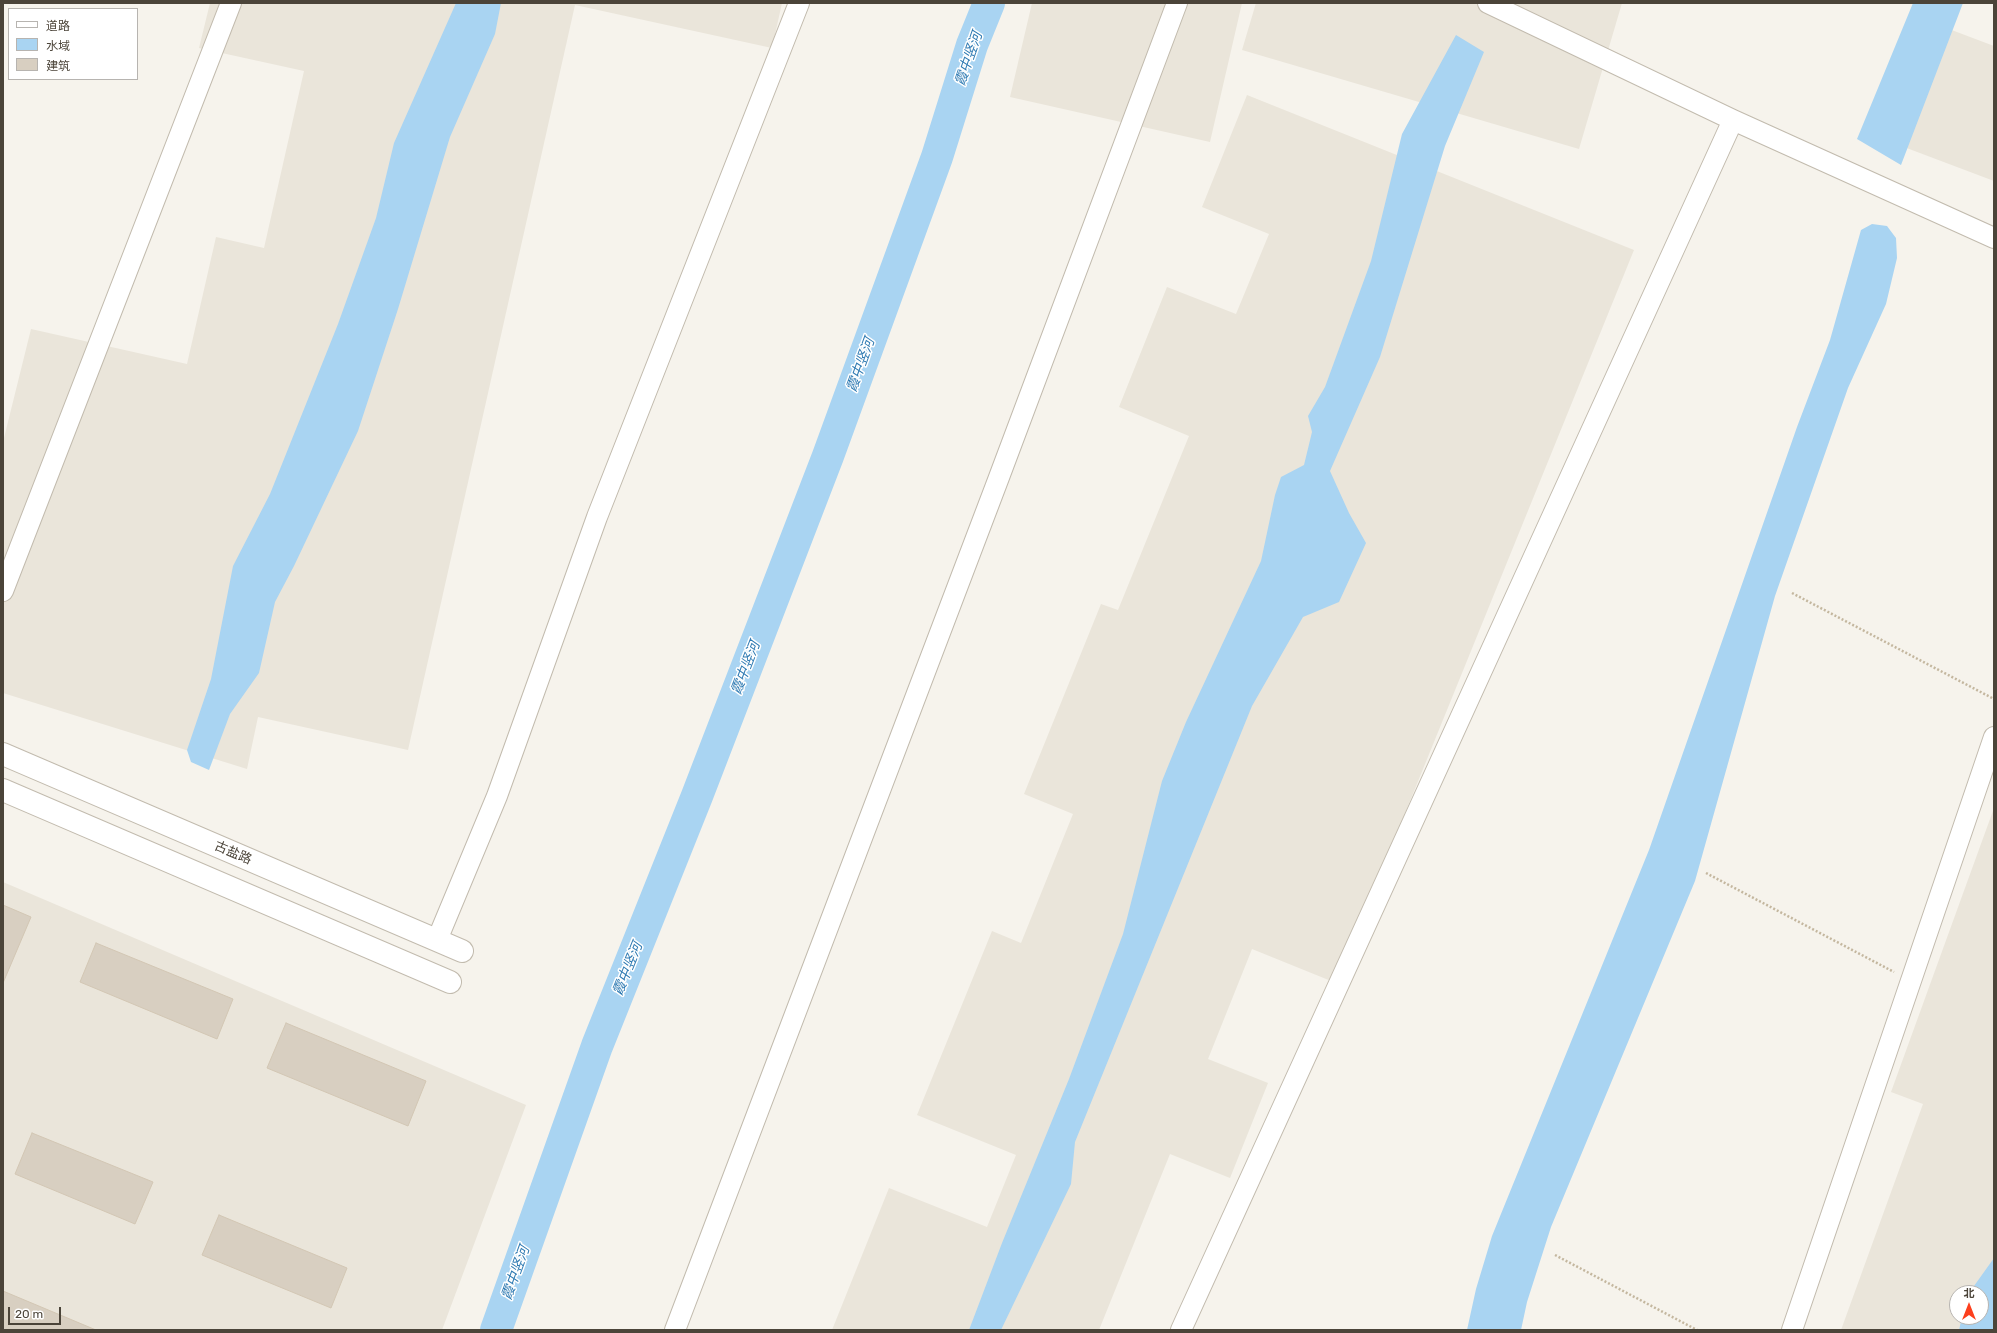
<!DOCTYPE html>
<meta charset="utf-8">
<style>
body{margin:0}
#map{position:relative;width:1997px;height:1333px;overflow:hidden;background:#f6f3ec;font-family:Rubik,"Noto Sans SC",sans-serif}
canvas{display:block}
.frame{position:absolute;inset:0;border:4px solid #4b4439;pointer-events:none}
.legend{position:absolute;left:8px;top:8px;width:130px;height:72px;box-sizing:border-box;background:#fff;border:1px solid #b7b4b0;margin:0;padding:5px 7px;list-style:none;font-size:12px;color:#4b4439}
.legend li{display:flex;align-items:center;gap:8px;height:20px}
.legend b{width:20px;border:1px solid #b7b4b0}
.north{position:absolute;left:1949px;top:1285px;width:40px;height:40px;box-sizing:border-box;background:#fff;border:1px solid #b7b4b0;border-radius:50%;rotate:0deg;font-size:11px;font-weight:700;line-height:16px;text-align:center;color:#4b4439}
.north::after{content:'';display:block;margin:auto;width:14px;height:18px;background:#fc3f1d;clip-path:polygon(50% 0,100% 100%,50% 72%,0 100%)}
.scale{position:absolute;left:8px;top:1307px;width:53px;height:18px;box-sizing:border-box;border:2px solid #4b4439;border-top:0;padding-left:5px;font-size:12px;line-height:14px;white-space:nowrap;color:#4b4439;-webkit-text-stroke:3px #fff;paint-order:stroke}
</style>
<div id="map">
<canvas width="1997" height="1333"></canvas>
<div class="frame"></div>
<ul class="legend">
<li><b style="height:5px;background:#fff"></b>道路</li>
<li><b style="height:11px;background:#a9d4f2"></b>水域</li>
<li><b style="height:11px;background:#d8cfc1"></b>建筑</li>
</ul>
<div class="north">北</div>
<div class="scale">20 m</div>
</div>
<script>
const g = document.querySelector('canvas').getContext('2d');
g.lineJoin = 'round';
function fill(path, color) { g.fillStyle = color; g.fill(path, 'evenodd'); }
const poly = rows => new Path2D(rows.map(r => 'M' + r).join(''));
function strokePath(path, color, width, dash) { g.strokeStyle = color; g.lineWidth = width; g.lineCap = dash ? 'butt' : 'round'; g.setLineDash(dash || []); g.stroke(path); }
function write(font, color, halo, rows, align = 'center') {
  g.font = font + ' Rubik,"Noto Sans SC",sans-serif'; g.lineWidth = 3; g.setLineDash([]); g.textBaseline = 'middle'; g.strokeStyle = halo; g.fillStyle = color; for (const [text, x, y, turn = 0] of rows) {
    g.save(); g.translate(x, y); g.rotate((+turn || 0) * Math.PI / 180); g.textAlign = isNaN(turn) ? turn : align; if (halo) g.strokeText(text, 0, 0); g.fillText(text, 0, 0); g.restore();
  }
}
fill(poly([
 [210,3,782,3,772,48,575,5,408,750,258,717,247,769,3,693,3,442,31,329,187,364,216,237,264,248,304,71,199,48],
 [1032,3,1242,3,1210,142,1010,97],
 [1256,3,1622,3,1579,149,1242,50],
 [1941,26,1994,46,1994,181,1896,144],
 [1247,95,1634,250,1336,983,1252,949,1208,1059,1268,1083,1230,1178,1170,1154,1099,1330,832,1330,889,1188,987,1227,1016,1155,917,1115,992,931,1021,943,1073,814,1024,794,1101,604,1118,610,1189,436,1119,407,1167,287,1236,314,1269,234,1202,207],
 [1994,808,1994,1330,1841,1330,1923,1104,1891,1092],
 [1957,1293,1981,1293,1981,1317,1957,1317],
 [3,882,526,1105,442,1330,3,1330]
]), '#eae5da');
fill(poly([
 [456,3,501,3,495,34,450,137,398,309,358,431,294,566,275,602,259,673,230,714,209,770,191,762,187,750,211,679,233,566,270,494,338,324,376,218,394,143],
 [1913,3,1963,3,1901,165,1857,139],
 [1456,35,1484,52,1445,146,1380,357,1330,471,1349,513,1366,543,1339,602,1303,617,1252,706,1075,1142,1071,1184,1001,1330,969,1330,1002,1243,1069,1079,1123,934,1162,781,1186,722,1261,561,1275,495,1281,477,1304,465,1312,432,1308,416,1325,387,1371,261,1402,134],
 [1872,224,1887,226,1896,238,1897,258,1886,304,1848,388,1775,596,1695,881,1551,1227,1527,1302,1521,1330,1467,1330,1476,1289,1492,1236,1649,850,1797,427,1830,340,1861,230],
 [1994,1258,1994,1330,1959,1330,1962,1317,1981,1317,1981,1293,1969,1293]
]), '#a9d4f2');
strokePath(poly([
 [496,1330,597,1046,697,796,828,456,937,157,972,45,989,3]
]), '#a9d4f2', 32);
const building = poly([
 [3,905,31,917,3,983,3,905],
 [96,943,233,999,217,1039,80,982,96,943],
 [286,1023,426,1081,408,1126,267,1068,286,1023],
 [32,1133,153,1182,135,1224,15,1174,32,1133],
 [219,1215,347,1268,331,1308,202,1255,219,1215],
 [3,1291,96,1330,3,1330,3,1291]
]);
fill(building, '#d8cfc1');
strokePath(building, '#d3c7b4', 1);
const minor = poly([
 [1488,3,1733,120,1994,238],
 [3,591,231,3],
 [437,940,497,796,597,517,799,3],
 [675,1330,998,480,1177,3],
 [1181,1330,1733,120],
 [1792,1330,1994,737]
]);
const tertiary = poly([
 [3,754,462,951],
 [3,790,450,982]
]);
strokePath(minor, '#c2bbae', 22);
strokePath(tertiary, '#c2bbae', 24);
strokePath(poly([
 [1792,593,1994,699],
 [1706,873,1894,972],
 [1555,1255,1697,1330]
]), '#c4b79f', 2.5, [2, 2]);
strokePath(minor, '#fff', 20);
strokePath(tertiary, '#fff', 22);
write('13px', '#4b4439', '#fff', [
 ["古盐路",233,853,23]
]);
write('italic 14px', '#2e7ab2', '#fff', [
 ["霞中竖河",969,59,-71],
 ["霞中竖河",861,365,-70],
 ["霞中竖河",746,668,-69],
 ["霞中竖河",628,969,-68],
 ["霞中竖河",516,1273,-70]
]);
</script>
